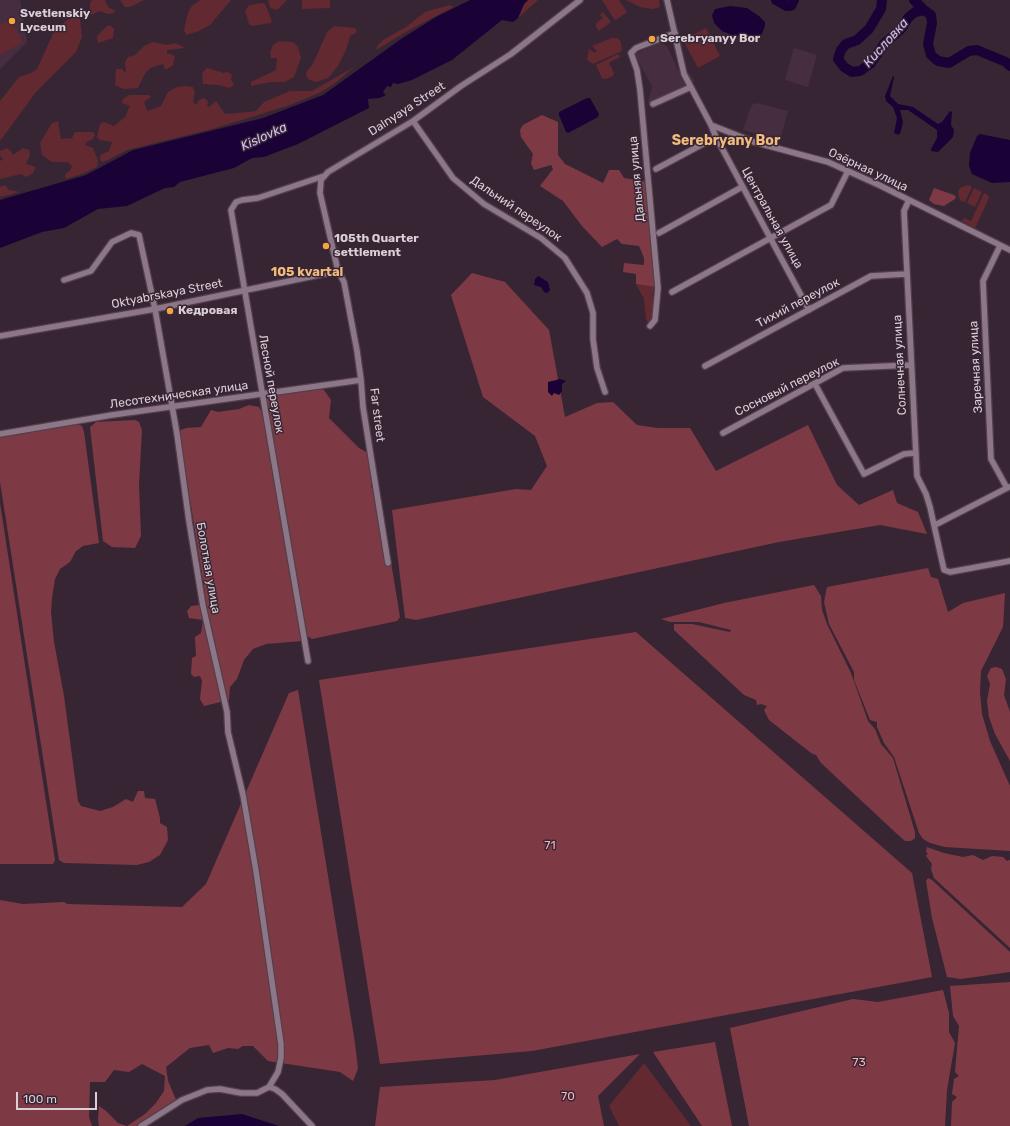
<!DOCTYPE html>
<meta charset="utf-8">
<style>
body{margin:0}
#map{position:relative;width:1010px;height:1126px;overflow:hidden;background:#382534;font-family:Rubik,sans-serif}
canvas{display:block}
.scale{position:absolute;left:16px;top:1092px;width:81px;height:18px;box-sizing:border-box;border:2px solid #daced7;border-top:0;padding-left:5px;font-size:12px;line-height:14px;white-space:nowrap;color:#daced7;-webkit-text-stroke:3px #382534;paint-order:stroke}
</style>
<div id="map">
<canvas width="1010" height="1126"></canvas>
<div class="scale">100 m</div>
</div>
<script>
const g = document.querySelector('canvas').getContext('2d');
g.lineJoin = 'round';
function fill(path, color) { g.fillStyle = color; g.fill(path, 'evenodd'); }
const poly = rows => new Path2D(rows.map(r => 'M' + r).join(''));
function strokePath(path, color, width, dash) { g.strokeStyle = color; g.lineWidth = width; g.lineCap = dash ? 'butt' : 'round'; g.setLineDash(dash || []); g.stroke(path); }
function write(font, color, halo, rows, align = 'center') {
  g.font = font + ' Rubik,sans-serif'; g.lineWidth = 3; g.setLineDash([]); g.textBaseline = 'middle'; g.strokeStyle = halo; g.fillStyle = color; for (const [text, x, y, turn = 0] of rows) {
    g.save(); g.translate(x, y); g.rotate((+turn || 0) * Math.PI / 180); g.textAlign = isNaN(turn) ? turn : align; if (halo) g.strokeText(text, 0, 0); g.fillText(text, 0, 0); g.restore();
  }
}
fill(poly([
 [0,0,20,0,27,42,0,69],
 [660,43,667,46,681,77,689,73,695,82,648,103,652,86,634,54],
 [794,48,817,55,808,87,785,80],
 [757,103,788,111,780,140,743,130,750,109,752,105]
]), '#462d40');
fill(poly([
 [92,0,105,0,108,7,115,11,114,13,109,14,99,11,92,15,90,12,90,3],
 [120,0,144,0,130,7,125,7],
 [200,0,231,0,210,25,199,31,186,35,184,30,188,13,191,7],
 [268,0,287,0,277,10,270,8],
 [302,0,330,0,330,8,302,9],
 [528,0,538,0,518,18,524,4],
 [602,0,619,0,627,12,616,20,614,19],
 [626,0,659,0,660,7,652,9,640,7],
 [262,3,265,4,272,21,271,23,252,26,249,24,245,11,249,5],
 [450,5,453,7,411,29,376,50,377,46,383,40,406,27,425,12],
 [603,12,611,22,599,31,596,27,596,23,603,18,600,15],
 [76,17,80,19,82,37,76,52,36,92,0,141,0,101,19,77,31,73,37,69,53,34,63,23,71,18],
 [10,19,23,42,0,55,0,25],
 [107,26,111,26,114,29,113,38,98,43,97,36],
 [334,26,355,28,357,32,350,36,346,50,338,66,328,78,316,82,308,79,306,75,307,71,313,64,327,32],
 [706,28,720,56,698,68,683,40],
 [612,38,617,38,621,42,622,51,593,64,587,60,589,49,595,53,597,51,592,46],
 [279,41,293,42,298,47,301,58,294,77,285,82,271,82,251,86,251,82,276,70,277,58,271,58,270,53,273,45],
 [153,42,167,45,175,43,185,48,167,50,167,53,175,56,173,65,167,69,165,69,163,64,150,68,144,75,138,88,124,89,115,85,116,69,122,69,126,73,125,62,128,57,135,55,144,46],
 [618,54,620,57,609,63,614,73,613,76,606,79,602,78,596,65],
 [354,67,334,84,319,93,290,105,216,128,127,150,108,160,102,162,100,159,100,155,109,151,112,142,100,140,97,137,100,124,104,122,114,126,125,117,130,106,122,103,123,99,129,95,149,95,151,97,144,102,147,111,161,106,168,92,177,87,186,86,193,87,195,92,193,102,196,105,199,100,204,98,208,101,207,105,209,107,216,101,225,114,249,112,256,111,264,102,290,91,312,91],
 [207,68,224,73,228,72,232,75,231,79,234,85,230,88,218,85,203,84,202,73],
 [58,121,61,139,72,138,75,132,93,132,95,135,93,139,87,142,85,145,93,148,98,160,97,167,82,174,66,179,65,174,70,171,72,166,68,162,52,162,42,155,40,143,52,123],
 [7,148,11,151,13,155,23,148,29,150,30,155,26,164,36,167,33,173,26,177,21,174,0,179,0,161,3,159,0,156,0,151],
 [5,185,9,190,20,192,0,197,0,187],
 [968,185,972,187,965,202,960,200,958,192,960,188],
 [974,188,982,192,975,207,967,203],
 [984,193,988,195,989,198,975,228,962,221,964,218,971,221],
 [636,284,655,287,652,296,656,299,651,321,648,322,646,320,644,299],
 [644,1063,691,1126,619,1126,609,1106]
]), '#622931');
fill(poly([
 [542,115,558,122,558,155,565,164,603,183,609,170,619,170,624,178,647,182,655,287,636,284,636,274,623,272,624,263,644,265,644,258,639,246,622,244,617,239,602,247,582,226,563,201,540,186,553,169,551,165,534,170,531,163,533,154,521,137,520,130,523,125],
 [934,188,954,195,956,197,955,199,944,206,934,204,929,200],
 [472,273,505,282,549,330,565,417,597,403,613,402,637,425,657,428,690,428,716,471,808,425,837,485,859,505,893,490,897,503,918,512,927,534,880,525,779,542,416,620,405,618,392,510,516,489,531,490,547,466,535,436,483,397,451,295],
 [316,388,324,390,331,400,329,418,359,448,370,454,375,473,371,487,381,501,400,617,397,621,312,639,306,635,266,398,272,391],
 [249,405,259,407,264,416,302,641,266,644,253,649,244,660,237,679,230,687,229,700,204,706,200,699,202,681,200,676,194,677,191,674,192,658,196,656,195,637,201,633,203,620,189,618,187,611,191,606,200,605,205,593,179,431,186,428,201,427,211,410,218,412,239,409],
 [135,420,139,422,142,430,139,484,141,536,135,548,112,547,103,541,90,427,96,422],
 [41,424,46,429,76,424,82,426,84,432,99,543,83,546,76,551,70,562,60,569,55,579,52,598,51,612,54,642,64,696,78,801,81,806,100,811,113,807,126,799,133,802,138,791,144,791,145,798,155,799,160,818,160,823,167,827,168,840,160,855,149,862,137,865,64,863,59,860,0,482,0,437,1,436,25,432,27,426],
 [0,503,55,860,53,864,0,864],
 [928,568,931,577,938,579,948,612,963,603,1005,593,1003,627,981,671,980,692,982,714,990,741,1010,786,1010,851,945,847,930,843,923,839,919,833,894,757,884,743,877,727,877,722,870,720,854,680,854,672,829,624,824,602,827,587],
 [814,585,821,596,822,610,827,624,851,673,868,721,875,729,881,744,893,758,915,832,915,838,911,841,905,841,896,833,821,763,816,755,811,753,769,720,764,710,767,706,761,704,757,705,756,700,744,695,674,630,674,624,692,624,730,632,731,630,699,622,670,622,661,619,724,603],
 [636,632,912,873,932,977,532,1051,380,1064,319,680],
 [996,667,1002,669,1006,679,1004,695,1010,712,1010,761,995,734,989,717,987,701,990,684,987,676,991,668],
 [298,690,355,1043,358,1069,353,1081,340,1072,268,1061,253,1046,243,1046,238,1049,228,1048,213,1053,209,1045,190,1048,166,1067,168,1081,177,1102,146,1126,99,1126,98,1119,99,1106,106,1111,118,1123,127,1126,145,1114,156,1103,164,1091,165,1076,142,1064,129,1072,114,1070,105,1082,90,1082,89,1117,92,1126,0,1126,0,900,23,904,64,902,67,904,182,907,206,884,289,693],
 [927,847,944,853,963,857,973,855,983,860,992,856,1003,857,1007,861,1010,860,1010,948,934,878,931,869,932,864,926,856,928,853,926,852],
 [928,878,932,880,1010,952,1010,972,961,979,947,977,932,918,926,881],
 [1010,982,1010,1126,951,1126,952,1102,957,1097,952,1094,954,1079,959,1076,955,1072,959,1026,953,1016,950,986],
 [943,990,949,1013,949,1032,955,1043,947,1090,945,1126,749,1126,730,1028,853,999,878,1002],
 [715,1042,732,1126,702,1126,653,1052],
 [640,1054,598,1096,604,1126,375,1126,380,1087,495,1080]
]), '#7e3a44');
fill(poly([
 [470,0,528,0,524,4,518,18,513,22,502,20,452,60,412,80,398,84,393,83,391,87,387,86,383,92,386,95,380,98,368,99,369,108,298,144,264,157,252,158,234,168,180,182,174,187,165,188,127,206,98,209,64,228,42,232,0,248,0,200,86,175,133,150,263,118,323,95,401,39,436,17],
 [730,6,747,8,759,16,765,22,765,26,762,34,753,39,732,35,722,31,714,23,712,15,715,9],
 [893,76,894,77,890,96,898,104,913,107,938,124,942,122,950,111,952,112,951,125,954,130,953,137,938,152,931,151,931,149,937,138,937,130,908,110,900,110,903,122,901,131,899,135,894,133,897,118,893,107,886,101,885,96],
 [587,98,590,98,599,114,598,117,568,133,566,132,559,115,559,112],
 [980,134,1010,140,1010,182,992,183,972,174,969,166,970,153,977,136],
 [538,276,548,282,550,290,547,293,544,292,541,287,534,285,535,279],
 [560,379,566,381,562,384,562,391,559,395,554,393,552,396,548,392,548,382],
 [242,1114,279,1126,185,1126,198,1118]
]), '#1a0236');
strokePath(poly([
 [776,0,787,6,791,6,794,0],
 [882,0,881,9,869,29,857,40,846,44,841,50,838,59,844,67,852,72,860,71,870,64,885,43,901,29,908,18,915,12,924,10,931,15,932,23,928,44,931,55,938,61,949,63,969,51,977,50,1006,62,1010,66],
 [914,0,924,10]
]), '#1a0236', 10);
const minor = poly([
 [667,0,684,74,711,125,716,137,809,310],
 [653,104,691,87],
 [413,121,453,178,484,204,541,238,565,258,587,293,593,313,593,339,597,368,605,392],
 [711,125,754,142,828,162,879,185,1010,250],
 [656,169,716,137],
 [909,200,904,211,917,476,926,494,930,507,944,570,950,572,1010,561],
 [659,233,742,187],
 [1000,246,983,281,991,459,1007,488],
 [64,280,91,271,112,242,131,233,139,235,155,309,177,434,189,521,203,606,227,712,228,732,243,795,256,871,281,1044,281,1058,278,1072,269,1087],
 [672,292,831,205,848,171],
 [650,326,655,320,658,288,640,90,637,70,631,53,636,48,675,33],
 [0,336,155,309,338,271],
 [705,366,871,276,906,274],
 [815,384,864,474,904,454,915,453],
 [723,433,843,368,911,365],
 [0,434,112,415,361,380],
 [935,525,1009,487],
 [388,563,363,407,361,380,357,351,344,282,338,271,320,193,321,180,328,172,413,121,461,86,511,54,580,0],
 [308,661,231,210,236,202,242,200,258,198,324,176],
 [141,1126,182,1100,207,1090,220,1089,241,1093,257,1093,269,1087,275,1089,282,1094,312,1126]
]);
strokePath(minor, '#50404c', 8);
strokePath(minor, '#8d7687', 5.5);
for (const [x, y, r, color] of [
 [12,21,4,"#f2a541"],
 [652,39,4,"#f2a541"],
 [326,246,4,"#f2a541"],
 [170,311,4,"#f2a541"]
]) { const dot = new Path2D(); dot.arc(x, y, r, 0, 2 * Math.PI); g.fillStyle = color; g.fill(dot); strokePath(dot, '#382534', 1.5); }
write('bold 12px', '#daced7', '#382534', [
 ["Svetlenskiy",20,14],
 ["Lyceum",20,28],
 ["Serebryanyy Bor",660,39],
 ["105th Quarter",334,239],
 ["settlement",334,253],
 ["Кедровая",178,311]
], 'left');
write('12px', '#daced7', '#382534', [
 ["Dalnyaya Street",407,109,-33],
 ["Озёрная улица",868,170,25],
 ["Дальняя улица",637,179,-95],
 ["Дальний переулок",516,209,34],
 ["Центральная улица",772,218,61],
 ["Oktyabrskaya Street",167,294,-11],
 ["Тихий переулок",798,303,-28],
 ["Солнечная улица",900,365,-93],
 ["Заречная улица",976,367,-93],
 ["Лесной переулок",271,384,80],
 ["Сосновый переулок",787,387,-27],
 ["Лесотехническая улица",179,395,-8],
 ["Far street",377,415,83],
 ["Болотная улица",208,568,80]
]);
write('12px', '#f5b5bb', '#382534', [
 ["71",550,846],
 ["73",859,1063],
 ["70",568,1097]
]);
write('italic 13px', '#cfc0f5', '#382534', [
 ["Кисловка",886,43,-48],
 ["Kislovka",264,137,-25]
]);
write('bold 13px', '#f1bb7d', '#382534', [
 ["105 kvartal",307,272]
]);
write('bold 14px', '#f1bb7d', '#382534', [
 ["Serebryany Bor",726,141]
]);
</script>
